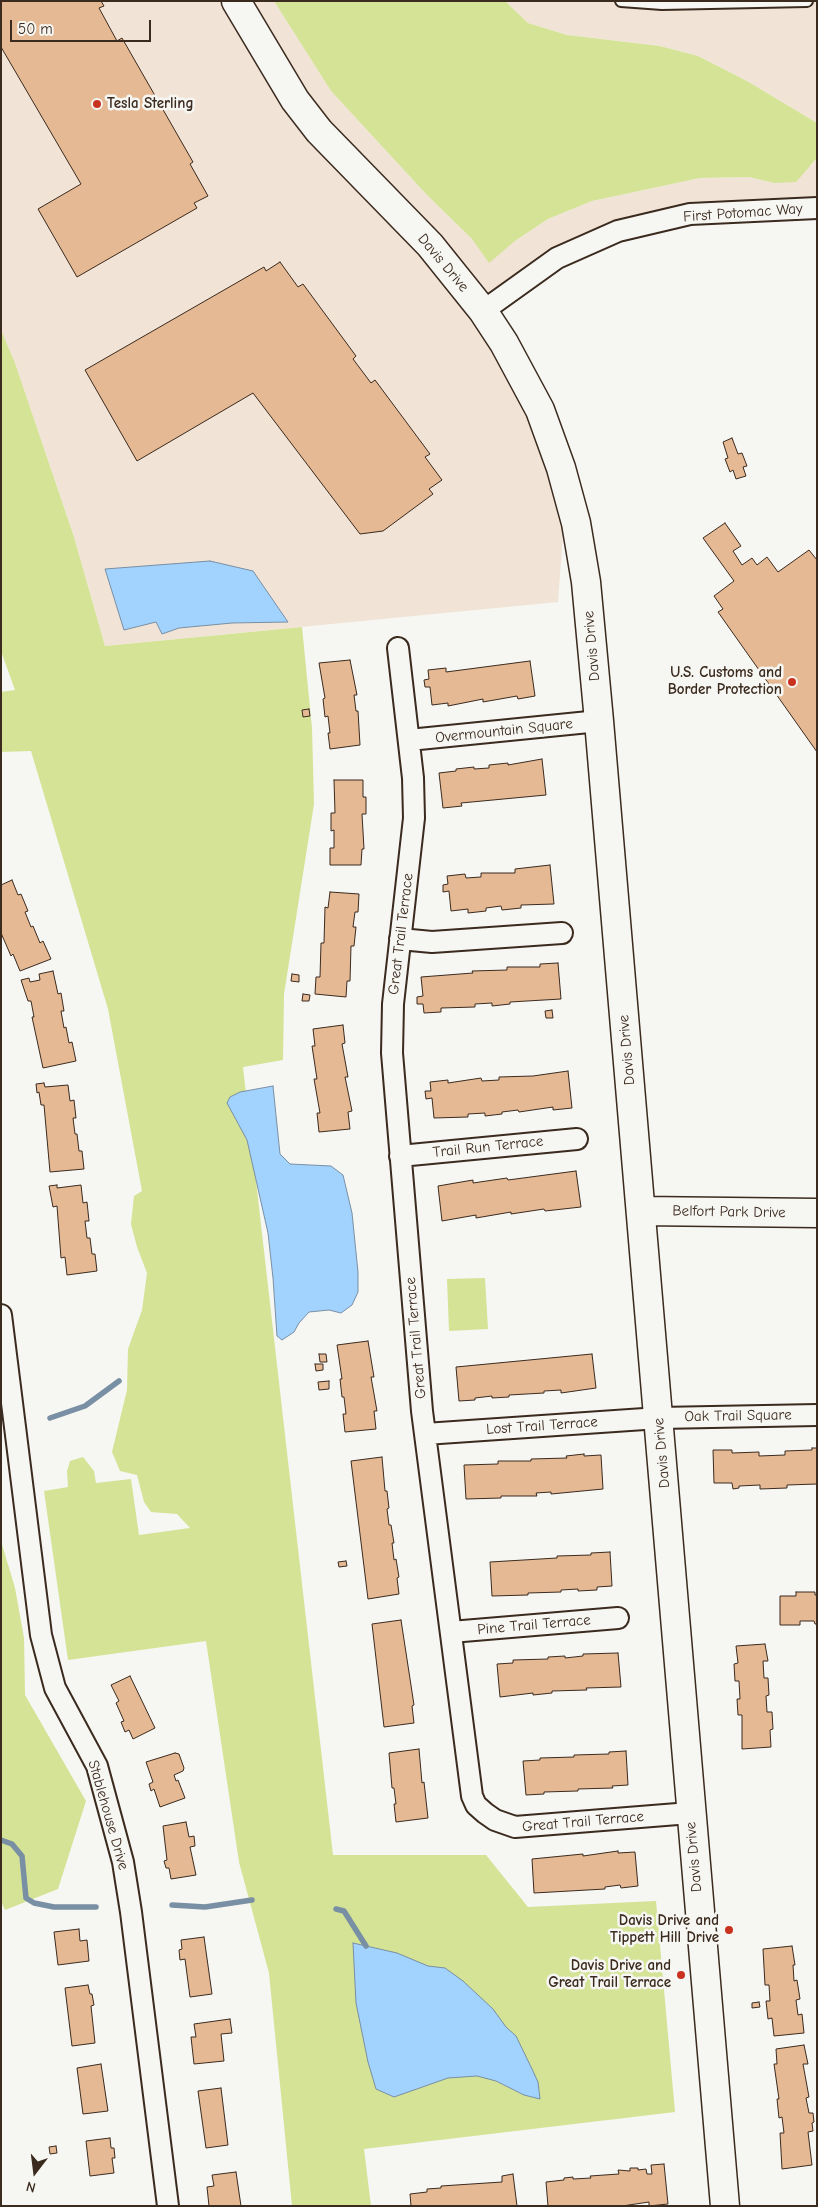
<!DOCTYPE html>
<style>
body{margin:0}
#map{position:relative;width:818px;height:2207px;overflow:hidden;background:#f6f6f2;font-family:"Comic Neue",sans-serif}
canvas{display:block}
.frame{position:absolute;inset:0;border:2px solid #3b2a1e;pointer-events:none}
.north{position:absolute;left:10px;top:2147px;width:50px;height:50px;-webkit-text-stroke:4px #f6f6f2;paint-order:stroke;rotate:195deg;font-size:14px;font-weight:700;line-height:20px;text-align:center;color:#3b2a1e}
.north::after{content:'';display:block;margin:auto;width:18px;height:22px;background:#3b2a1e;clip-path:polygon(50% 0,100% 100%,50% 72%,0 100%)}
.scale{position:absolute;left:10px;top:20px;width:141px;height:22px;box-sizing:border-box;border:2px solid #3b2a1e;border-top:0;padding-left:6px;font-size:15px;line-height:18px;white-space:nowrap;color:#3b2a1e;-webkit-text-stroke:4px #f6f6f2;paint-order:stroke}
</style>
<div id="map">
<canvas width="818" height="2207"></canvas>
<div class="frame"></div>
<div class="north">N</div>
<div class="scale">50 m</div>
</div>
<script>
const g = document.querySelector('canvas').getContext('2d');
g.lineJoin = 'round';
function fill(path, color) { g.fillStyle = color; g.fill(path, 'evenodd'); }
const poly = rows => new Path2D(rows.map(r => 'M' + r).join(''));
function strokePath(path, color, width, dash) { g.strokeStyle = color; g.lineWidth = width; g.lineCap = dash ? 'butt' : 'round'; g.setLineDash(dash || []); g.stroke(path); }
function write(font, color, halo, rows, align = 'center') {
  g.font = font + ' "Comic Neue",sans-serif'; g.lineWidth = 5; g.setLineDash([]); g.textBaseline = 'middle'; g.strokeStyle = halo; g.fillStyle = color; for (const [text, x, y, turn = 0] of rows) {
    g.save(); g.translate(x, y); g.rotate((+turn || 0) * Math.PI / 180); g.textAlign = isNaN(turn) ? turn : align; if (halo) g.strokeText(text, 0, 0); g.fillText(text, 0, 0); g.restore();
  }
}
fill(poly([
 [1,1,226,1,447,276,516,389,543,451,564,522,558,602,105,646,74,537,15,363,1,330],
 [236,1,274,1,331,91,427,195,472,239,489,262,515,241,548,219,592,201,700,178,749,177,774,183,812,165,817,158,817,208,618,231,483,311,347,161],
 [505,1,817,1,817,123,747,81,698,56,660,46,567,35,528,23]
]), '#f1e4d6');
fill(poly([
 [274,1,505,1,528,23,567,35,660,46,698,56,747,81,817,123,817,158,796,182,774,183,749,177,700,178,592,201,548,219,515,241,489,263,472,239,427,195,331,91],
 [1,330,15,363,74,537,105,646,302,627,312,728,314,804,284,994,283,1060,243,1067,333,1855,486,1855,528,1907,656,1901,675,2112,364,2149,371,2206,292,2206,269,1973,239,1862,206,1641,68,1660,44,1491,68,1487,67,1471,70,1461,83,1457,94,1471,96,1483,131,1479,139,1535,190,1528,177,1514,151,1512,144,1502,137,1475,120,1471,112,1452,127,1390,128,1349,142,1310,147,1273,137,1247,131,1224,134,1196,142,1191,108,1009,31,751,1,752,1,692,15,690,1,651],
 [485,1278,488,1329,449,1331,447,1279],
 [1,1541,15,1588,24,1638,25,1695,86,1801,58,1889,5,1910,1,1901]
]), '#d4e396');
const water = poly([
 [210,561,253,571,288,622,232,623,179,628,162,634,156,622,124,630,105,569,210,561],
 [273,1086,280,1154,290,1164,331,1166,343,1175,352,1213,358,1272,358,1292,352,1305,341,1313,329,1310,309,1312,299,1323,294,1332,282,1340,277,1336,273,1278,268,1233,247,1140,227,1103,230,1097,240,1092,273,1086],
 [353,1943,397,1953,428,1966,445,1968,463,1981,493,2009,506,2027,516,2036,532,2069,538,2082,540,2099,524,2095,496,2081,477,2076,448,2078,394,2097,376,2089,368,2062,356,2003,353,1943]
]);
fill(water, '#a2d2fe');
strokePath(water, '#798fa4', 1);
strokePath(poly([
 [50,1418,85,1406,119,1381],
 [1,1840,12,1844,22,1856,26,1898,34,1903,54,1907,96,1907],
 [172,1905,205,1907,252,1900],
 [336,1909,344,1911,366,1946]
]), '#798fa4', 5.5);
const building = poly([
 [1,1,101,1,104,6,99,8,117,41,122,38,193,162,190,164,208,196,194,203,197,208,77,277,38,209,81,184,1,47,1,1],
 [280,262,298,287,303,284,356,356,353,359,371,383,375,380,430,454,425,457,442,480,429,489,433,494,383,531,360,534,253,393,137,461,85,370,264,267,266,271,280,262],
 [732,438,738,454,742,453,747,466,743,467,746,476,736,479,733,470,730,472,725,459,728,458,723,442,732,438],
 [725,523,741,546,733,551,742,565,752,558,757,565,767,557,778,572,809,550,817,560,817,752,718,612,723,609,714,596,734,581,703,538,725,523],
 [350,660,357,695,354,695,356,711,358,711,360,745,330,749,328,733,330,733,328,716,325,717,323,699,325,698,319,663,350,660],
 [530,661,535,696,518,699,517,696,483,702,483,699,448,706,448,703,432,705,430,687,425,687,424,680,429,679,428,670,446,668,446,672,530,661],
 [309,709,310,716,303,717,302,710,309,709],
 [542,759,546,795,461,803,462,806,443,808,439,773,456,771,456,769,474,767,474,769,489,768,489,765,508,763,508,765,542,759],
 [334,780,363,780,363,797,366,797,366,814,362,814,364,849,362,849,361,865,330,865,330,848,334,848,334,830,331,831,331,813,335,813,334,780],
 [550,865,554,904,521,905,521,908,502,910,501,906,486,908,486,911,468,913,468,909,451,911,449,891,443,892,443,885,448,884,447,876,465,874,466,878,481,877,481,873,515,873,515,869,550,865],
 [12,880,18,895,21,894,28,911,25,912,31,927,33,926,40,943,43,941,51,959,20,971,13,954,11,956,1,933,1,885,12,880],
 [330,892,359,894,358,912,355,912,353,927,356,927,354,946,351,946,350,981,347,981,346,997,315,994,316,977,320,977,321,943,324,943,325,907,328,908,330,892],
 [558,963,561,999,510,1002,510,1004,492,1006,492,1003,475,1004,475,1007,441,1008,441,1012,424,1013,423,1004,417,1004,417,997,423,996,421,977,473,973,472,971,507,970,507,967,540,967,540,964,558,963],
 [53,971,58,994,61,993,64,1011,61,1011,64,1028,66,1027,69,1043,72,1042,76,1061,43,1068,32,1017,34,1017,31,1001,28,1001,21,980,29,978,30,982,40,980,39,974,53,971],
 [292,974,299,975,299,982,291,981,292,974],
 [303,994,310,995,309,1001,302,1001,303,994],
 [552,1010,553,1018,546,1018,545,1011,552,1010],
 [343,1025,345,1043,342,1044,348,1077,345,1077,352,1111,348,1112,350,1129,319,1132,317,1113,320,1113,314,1079,317,1079,312,1046,315,1046,313,1029,343,1025],
 [568,1071,572,1108,553,1110,553,1107,519,1112,518,1110,502,1112,502,1114,485,1116,485,1113,468,1114,468,1117,434,1118,432,1098,426,1099,425,1091,431,1091,430,1082,448,1080,448,1083,481,1078,482,1081,499,1080,499,1077,533,1076,568,1071],
 [44,1083,45,1087,68,1085,70,1101,74,1100,76,1118,73,1118,75,1134,77,1134,79,1151,82,1151,84,1169,50,1172,44,1105,41,1105,39,1092,37,1093,36,1084,44,1083],
 [576,1171,581,1207,545,1211,544,1209,511,1214,511,1212,476,1218,476,1215,442,1221,438,1186,473,1180,473,1183,507,1178,508,1180,576,1171],
 [57,1185,57,1188,81,1185,83,1203,87,1202,89,1221,85,1221,87,1238,90,1238,92,1254,95,1254,97,1271,67,1275,65,1257,61,1258,57,1206,53,1207,49,1186,57,1185],
 [368,1341,374,1377,371,1377,377,1411,374,1411,376,1429,345,1432,343,1414,346,1414,344,1397,342,1397,340,1379,342,1379,337,1345,368,1341],
 [319,1354,326,1354,327,1362,320,1362,319,1354],
 [592,1354,596,1388,561,1393,561,1390,544,1391,544,1393,509,1395,509,1397,492,1398,492,1396,475,1398,475,1400,459,1401,456,1367,592,1354],
 [315,1364,323,1364,323,1370,316,1371,315,1364],
 [329,1381,329,1389,319,1390,318,1382,329,1381],
 [812,1448,817,1448,817,1484,787,1485,787,1488,760,1489,760,1485,739,1486,739,1488,733,1489,732,1483,714,1483,713,1450,732,1450,732,1453,759,1452,759,1456,785,1455,785,1451,812,1450,812,1448],
 [584,1454,584,1456,601,1455,603,1489,551,1494,551,1492,536,1493,537,1496,501,1496,501,1498,466,1499,464,1465,498,1464,498,1461,531,1461,531,1459,567,1458,566,1456,584,1454],
 [382,1457,385,1491,387,1491,389,1508,387,1509,389,1525,391,1525,394,1543,392,1543,394,1560,396,1559,399,1577,397,1578,399,1594,368,1599,351,1461,382,1457],
 [610,1552,612,1586,597,1587,597,1590,578,1591,578,1589,561,1590,561,1592,528,1593,528,1595,492,1596,490,1562,557,1558,557,1556,591,1555,591,1553,610,1552],
 [346,1561,347,1566,339,1567,338,1562,346,1561],
 [796,1592,815,1592,815,1595,817,1595,817,1624,815,1624,814,1621,800,1621,800,1625,780,1625,780,1596,796,1596,796,1592],
 [401,1620,414,1705,412,1706,414,1723,384,1727,372,1624,401,1620],
 [765,1644,768,1661,763,1661,764,1678,768,1678,769,1695,766,1696,767,1712,772,1712,773,1729,770,1730,771,1747,742,1749,742,1715,738,1715,737,1699,740,1699,739,1681,735,1681,734,1664,738,1663,736,1646,765,1644],
 [618,1653,621,1687,586,1688,587,1690,552,1691,552,1693,533,1695,533,1693,500,1697,497,1664,513,1663,513,1660,548,1659,548,1657,565,1656,565,1658,583,1656,583,1654,618,1653],
 [130,1676,155,1728,133,1739,129,1730,125,1732,121,1722,124,1721,116,1703,119,1701,111,1685,130,1676],
 [419,1749,422,1783,424,1782,428,1818,396,1822,394,1804,396,1804,394,1788,392,1788,389,1753,419,1749],
 [626,1751,628,1785,612,1786,613,1788,578,1789,578,1791,544,1792,544,1794,526,1795,523,1761,540,1760,540,1758,574,1757,574,1755,609,1754,609,1752,626,1751],
 [175,1753,179,1754,184,1768,183,1771,174,1775,176,1781,178,1780,185,1798,160,1807,154,1789,151,1791,149,1784,153,1782,146,1762,175,1753],
 [186,1822,189,1837,194,1836,195,1846,190,1847,196,1875,171,1879,169,1868,166,1868,164,1861,167,1860,163,1826,186,1822],
 [618,1851,618,1853,635,1852,638,1886,621,1888,620,1885,605,1887,605,1889,534,1893,532,1859,583,1854,583,1856,618,1851],
 [79,1929,80,1941,87,1940,89,1961,58,1965,54,1932,79,1929],
 [204,1937,212,1994,190,1997,185,1959,180,1960,179,1950,182,1949,181,1940,204,1937],
 [792,1946,795,1965,793,1965,794,1981,797,1980,800,1999,796,2000,798,2015,802,2014,804,2033,774,2036,772,2018,768,2019,766,2001,770,2001,769,1985,765,1985,763,1949,792,1946],
 [88,1985,90,1994,92,1994,94,2005,91,2006,95,2043,72,2046,65,1988,88,1985],
 [759,2002,760,2007,752,2008,752,2003,759,2002],
 [230,2019,232,2033,221,2034,224,2061,194,2064,191,2037,196,2037,194,2024,230,2019],
 [804,2045,808,2064,803,2064,809,2097,806,2098,809,2113,813,2113,814,2122,812,2123,813,2131,808,2132,812,2165,782,2169,780,2133,784,2133,782,2117,779,2118,777,2099,779,2099,774,2064,777,2064,776,2049,804,2045],
 [101,2064,108,2111,83,2114,77,2068,101,2064],
 [221,2088,228,2145,206,2148,198,2091,221,2088],
 [110,2138,111,2148,114,2148,115,2158,112,2158,114,2173,90,2176,86,2141,110,2138],
 [56,2146,57,2153,50,2154,49,2147,56,2146],
 [664,2164,668,2204,649,2206,649,2202,622,2206,548,2206,546,2182,564,2180,564,2178,573,2177,573,2179,591,2178,590,2176,619,2174,618,2170,630,2171,630,2168,638,2168,638,2170,646,2169,647,2174,652,2174,651,2165,664,2164],
 [236,2172,241,2206,209,2206,207,2187,214,2186,212,2175,236,2172],
 [513,2174,517,2206,411,2206,410,2194,427,2192,427,2189,441,2188,441,2186,502,2182,502,2176,513,2174]
]);
fill(building, '#e4b994');
strokePath(building, '#3b2a1e', 1);
const lane = poly([
 [621,1,662,4,807,1]
]);
const street = poly([
 [483,311,557,258,618,231,690,214,817,208],
 [398,648,413,778,414,818,393,1004,392,1053,422,1411,472,1796,476,1805,485,1813,495,1820,515,1827,690,1813],
 [409,740,599,721],
 [400,939,432,942,562,933],
 [400,1156,577,1139],
 [1,1315,41,1635,55,1688,97,1766,123,1862,131,1912,168,2206],
 [425,1434,659,1418,817,1415],
 [451,1632,618,1618]
]);
const secondary = poly([
 [236,1,295,100,319,131,430,245,483,311,504,343,540,410,561,468,576,523,586,582,599,721,725,2206],
 [641,1211,817,1213]
]);
strokePath(lane, '#3b2a1e', 14);
strokePath(street, '#3b2a1e', 24);
strokePath(secondary, '#3b2a1e', 31);
strokePath(lane, '#f6f6f2', 10);
strokePath(street, '#f6f6f2', 20);
strokePath(secondary, '#f6f6f2', 28);
for (const [x, y, r, color] of [
 [97,104,5,"#c8321e"],
 [792,682,5,"#c8321e"],
 [729,1930,5,"#c8321e"],
 [681,1975,5,"#c8321e"]
]) { const dot = new Path2D(); dot.arc(x, y, r, 0, 2 * Math.PI); g.fillStyle = color; g.fill(dot); strokePath(dot, '#f6f6f2', 2); }
write('bold 15px', '#3b2a1e', '#f6f6f2', [
 ["Tesla Sterling",107,104,"left"],
 ["U.S. Customs and",782,673],
 ["Border Protection",782,690],
 ["Davis Drive and",719,1921],
 ["Tippett Hill Drive",719,1938],
 ["Davis Drive and",671,1966],
 ["Great Trail Terrace",671,1983]
], 'right');
write('15px', '#3b2a1e', '#f6f6f2', [
 ["First Potomac Way",743,213,-4],
 ["Davis Drive",443,263,50],
 ["Davis Drive",592,646,-95],
 ["Overmountain Square",504,731,-6],
 ["Great Trail Terrace",401,934,-83],
 ["Davis Drive",627,1050,-95],
 ["Trail Run Terrace",488,1147,-6],
 ["Belfort Park Drive",729,1212,1],
 ["Great Trail Terrace",416,1338,-95],
 ["Oak Trail Square",738,1416,-1],
 ["Lost Trail Terrace",542,1426,-4],
 ["Davis Drive",662,1453,-95],
 ["Pine Trail Terrace",534,1625,-5],
 ["Stablehouse Drive",108,1815,74],
 ["Great Trail Terrace",583,1822,-5],
 ["Davis Drive",694,1857,-95]
]);
</script>
